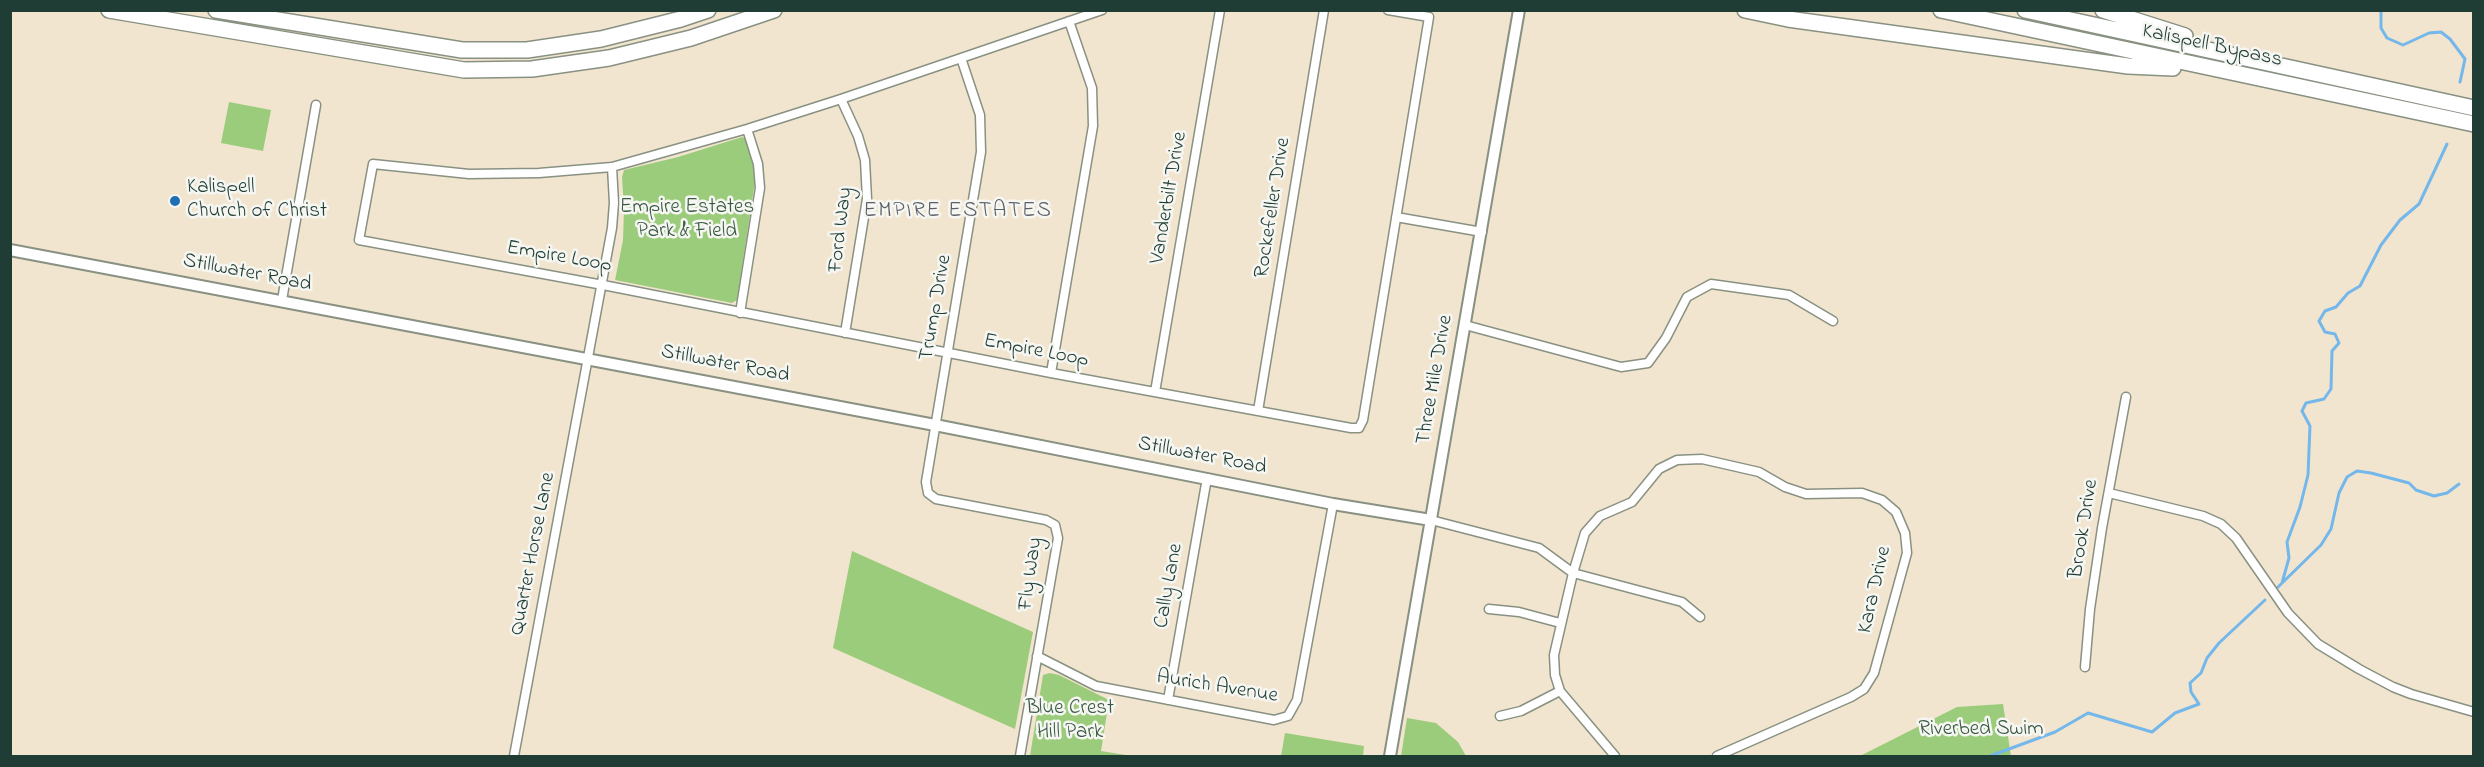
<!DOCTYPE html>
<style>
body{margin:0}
#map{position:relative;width:2484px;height:767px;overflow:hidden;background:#f2e5cf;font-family:"Indie Flower",sans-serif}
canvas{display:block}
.frame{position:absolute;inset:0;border:12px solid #1f3d34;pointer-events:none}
</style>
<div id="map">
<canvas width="2484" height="767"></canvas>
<div class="frame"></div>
</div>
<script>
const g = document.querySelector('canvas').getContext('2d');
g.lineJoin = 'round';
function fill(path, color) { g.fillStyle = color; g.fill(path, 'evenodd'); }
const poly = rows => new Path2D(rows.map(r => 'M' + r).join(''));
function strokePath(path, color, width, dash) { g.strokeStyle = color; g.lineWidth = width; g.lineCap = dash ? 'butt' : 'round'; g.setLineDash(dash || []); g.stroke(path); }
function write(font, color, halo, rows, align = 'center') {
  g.font = font + ' "Indie Flower",sans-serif'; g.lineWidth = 5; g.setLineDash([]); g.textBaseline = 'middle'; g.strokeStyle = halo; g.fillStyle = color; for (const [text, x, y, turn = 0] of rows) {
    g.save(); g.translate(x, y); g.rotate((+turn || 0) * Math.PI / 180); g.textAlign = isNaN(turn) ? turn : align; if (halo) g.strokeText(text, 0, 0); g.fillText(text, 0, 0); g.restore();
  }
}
fill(poly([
 [229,102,271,110,263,151,221,143],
 [742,137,745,138,756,175,737,300,732,303,615,280,623,240,624,209,622,177,624,170,678,157],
 [852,551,1033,632,1015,729,833,648],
 [1050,673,1059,675,1109,700,1101,751,1132,756,1030,756,1043,675],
 [2003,704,2011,756,1860,756,1957,707],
 [1407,718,1436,723,1458,742,1466,756,1401,756],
 [1285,733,1364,746,1363,756,1281,756]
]), '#9bcc7b');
strokePath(poly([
 [2381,10,2381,28,2387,38,2403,45,2429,33,2441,32,2450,39,2465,59,2460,82],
 [2282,583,2289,558,2287,542,2300,507,2308,475,2310,426,2302,411,2306,403,2324,399,2331,389,2332,351,2339,343,2335,334,2325,332,2319,321,2325,311,2336,307,2348,293,2360,286,2381,245,2400,220,2419,204,2447,144],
 [2278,587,2321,545,2331,529,2339,493,2347,477,2357,471,2371,473,2409,483,2416,490,2434,496,2447,493,2459,484],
 [1990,756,2055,732,2088,713,2152,732,2175,713,2199,704,2191,692,2190,683,2201,673,2207,658,2219,643,2265,600]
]), '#74b7ea', 3);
const street = poly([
 [1102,10,841,99,747,129,612,167,539,173,469,174,373,164,359,240,603,285,1051,373,1351,428,1359,428,1363,420,1429,17,1388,10],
 [961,58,980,115,981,152,926,482,928,493,936,499,1046,520,1055,525,1058,538,1020,756],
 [841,99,858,136,865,160,867,199,845,333],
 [1396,217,1482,232],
 [282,300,316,105],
 [740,313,760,188,758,164,747,129],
 [1465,325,1621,367,1648,363,1666,338,1687,297,1711,284,1789,295,1833,321],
 [1051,373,1093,126,1092,88,1069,21],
 [1155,392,1220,10],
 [1258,411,1324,10],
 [2109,493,2203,516,2221,524,2236,538,2288,613,2318,644,2359,669,2393,687,2411,694,2474,712],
 [1431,520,1539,548,1573,573,1682,602,1700,617],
 [1489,609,1519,612,1560,623],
 [1037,656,1096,686,1274,720,1288,716,1297,700,1333,504],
 [2085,667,2090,609,2102,528,2126,397],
 [1168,700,1207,478],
 [1500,716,1521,711,1560,691],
 [514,756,612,228,614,203,612,167],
 [1615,756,1560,691,1555,675,1554,655,1573,573,1585,533,1600,516,1632,502,1659,469,1677,460,1702,459,1759,472,1785,487,1806,494,1862,493,1882,500,1896,512,1905,533,1907,553,1874,673,1864,689,1851,697,1717,756]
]);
const secondary = poly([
 [10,250,935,425,1333,504,1431,520],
 [1390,756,1519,10]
]);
const highway = poly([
 [109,10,464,70,532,69,609,58,691,38,774,10],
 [216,10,462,50,527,50,601,39,681,19,708,10],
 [1745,10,1788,19,2128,66,2173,68],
 [1941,10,2474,124],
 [2025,10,2474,108],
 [2103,10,2185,36]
]);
strokePath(street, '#889182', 11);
strokePath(secondary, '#889182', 14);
strokePath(highway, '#889182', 18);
strokePath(street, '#fff', 8);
strokePath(secondary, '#fff', 10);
strokePath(highway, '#fff', 15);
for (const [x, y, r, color] of [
 [175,201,6,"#1f6fb2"]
]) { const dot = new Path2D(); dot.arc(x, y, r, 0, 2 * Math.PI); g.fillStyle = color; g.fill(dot); strokePath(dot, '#f6f6f2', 2); }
write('21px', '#1f3d34', '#f6f6f2', [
 ["Kalispell Bypass",2212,47,12],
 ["Vanderbilt Drive",1170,198,-80],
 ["Rockefeller Drive",1274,208,-81],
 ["Ford Way",842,230,-83],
 ["Empire Loop",559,258,10],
 ["Stillwater Road",247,274,11],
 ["Trump Drive",937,308,-80],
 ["Empire Loop",1036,352,11],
 ["Stillwater Road",725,365,11],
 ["Three Mile Drive",1436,380,-80],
 ["Stillwater Road",1202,457,11],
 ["Brook Drive",2085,529,-81],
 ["Quarter Horse Lane",534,554,-79],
 ["Fly Way",1032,574,-82],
 ["Cally Lane",1170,586,-80],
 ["Kara Drive",1876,590,-77],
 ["Aurich Avenue",1217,688,9]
]);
write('21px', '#1f3d34', '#f6f6f2', [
 ["Kalispell",187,189],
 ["Church of Christ",187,213]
], 'left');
write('21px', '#385a42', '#f6f6f2', [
 ["Empire Estates",687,209],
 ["Park & Field",687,233],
 ["Blue Crest",1070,710],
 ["Hill Park",1070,734],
 ["Riverbed Swim",1981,731]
]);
g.letterSpacing = '1.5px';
write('22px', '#5e6069', '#f6f6f2', [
 ["EMPIRE ESTATES",958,212]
]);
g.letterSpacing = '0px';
</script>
